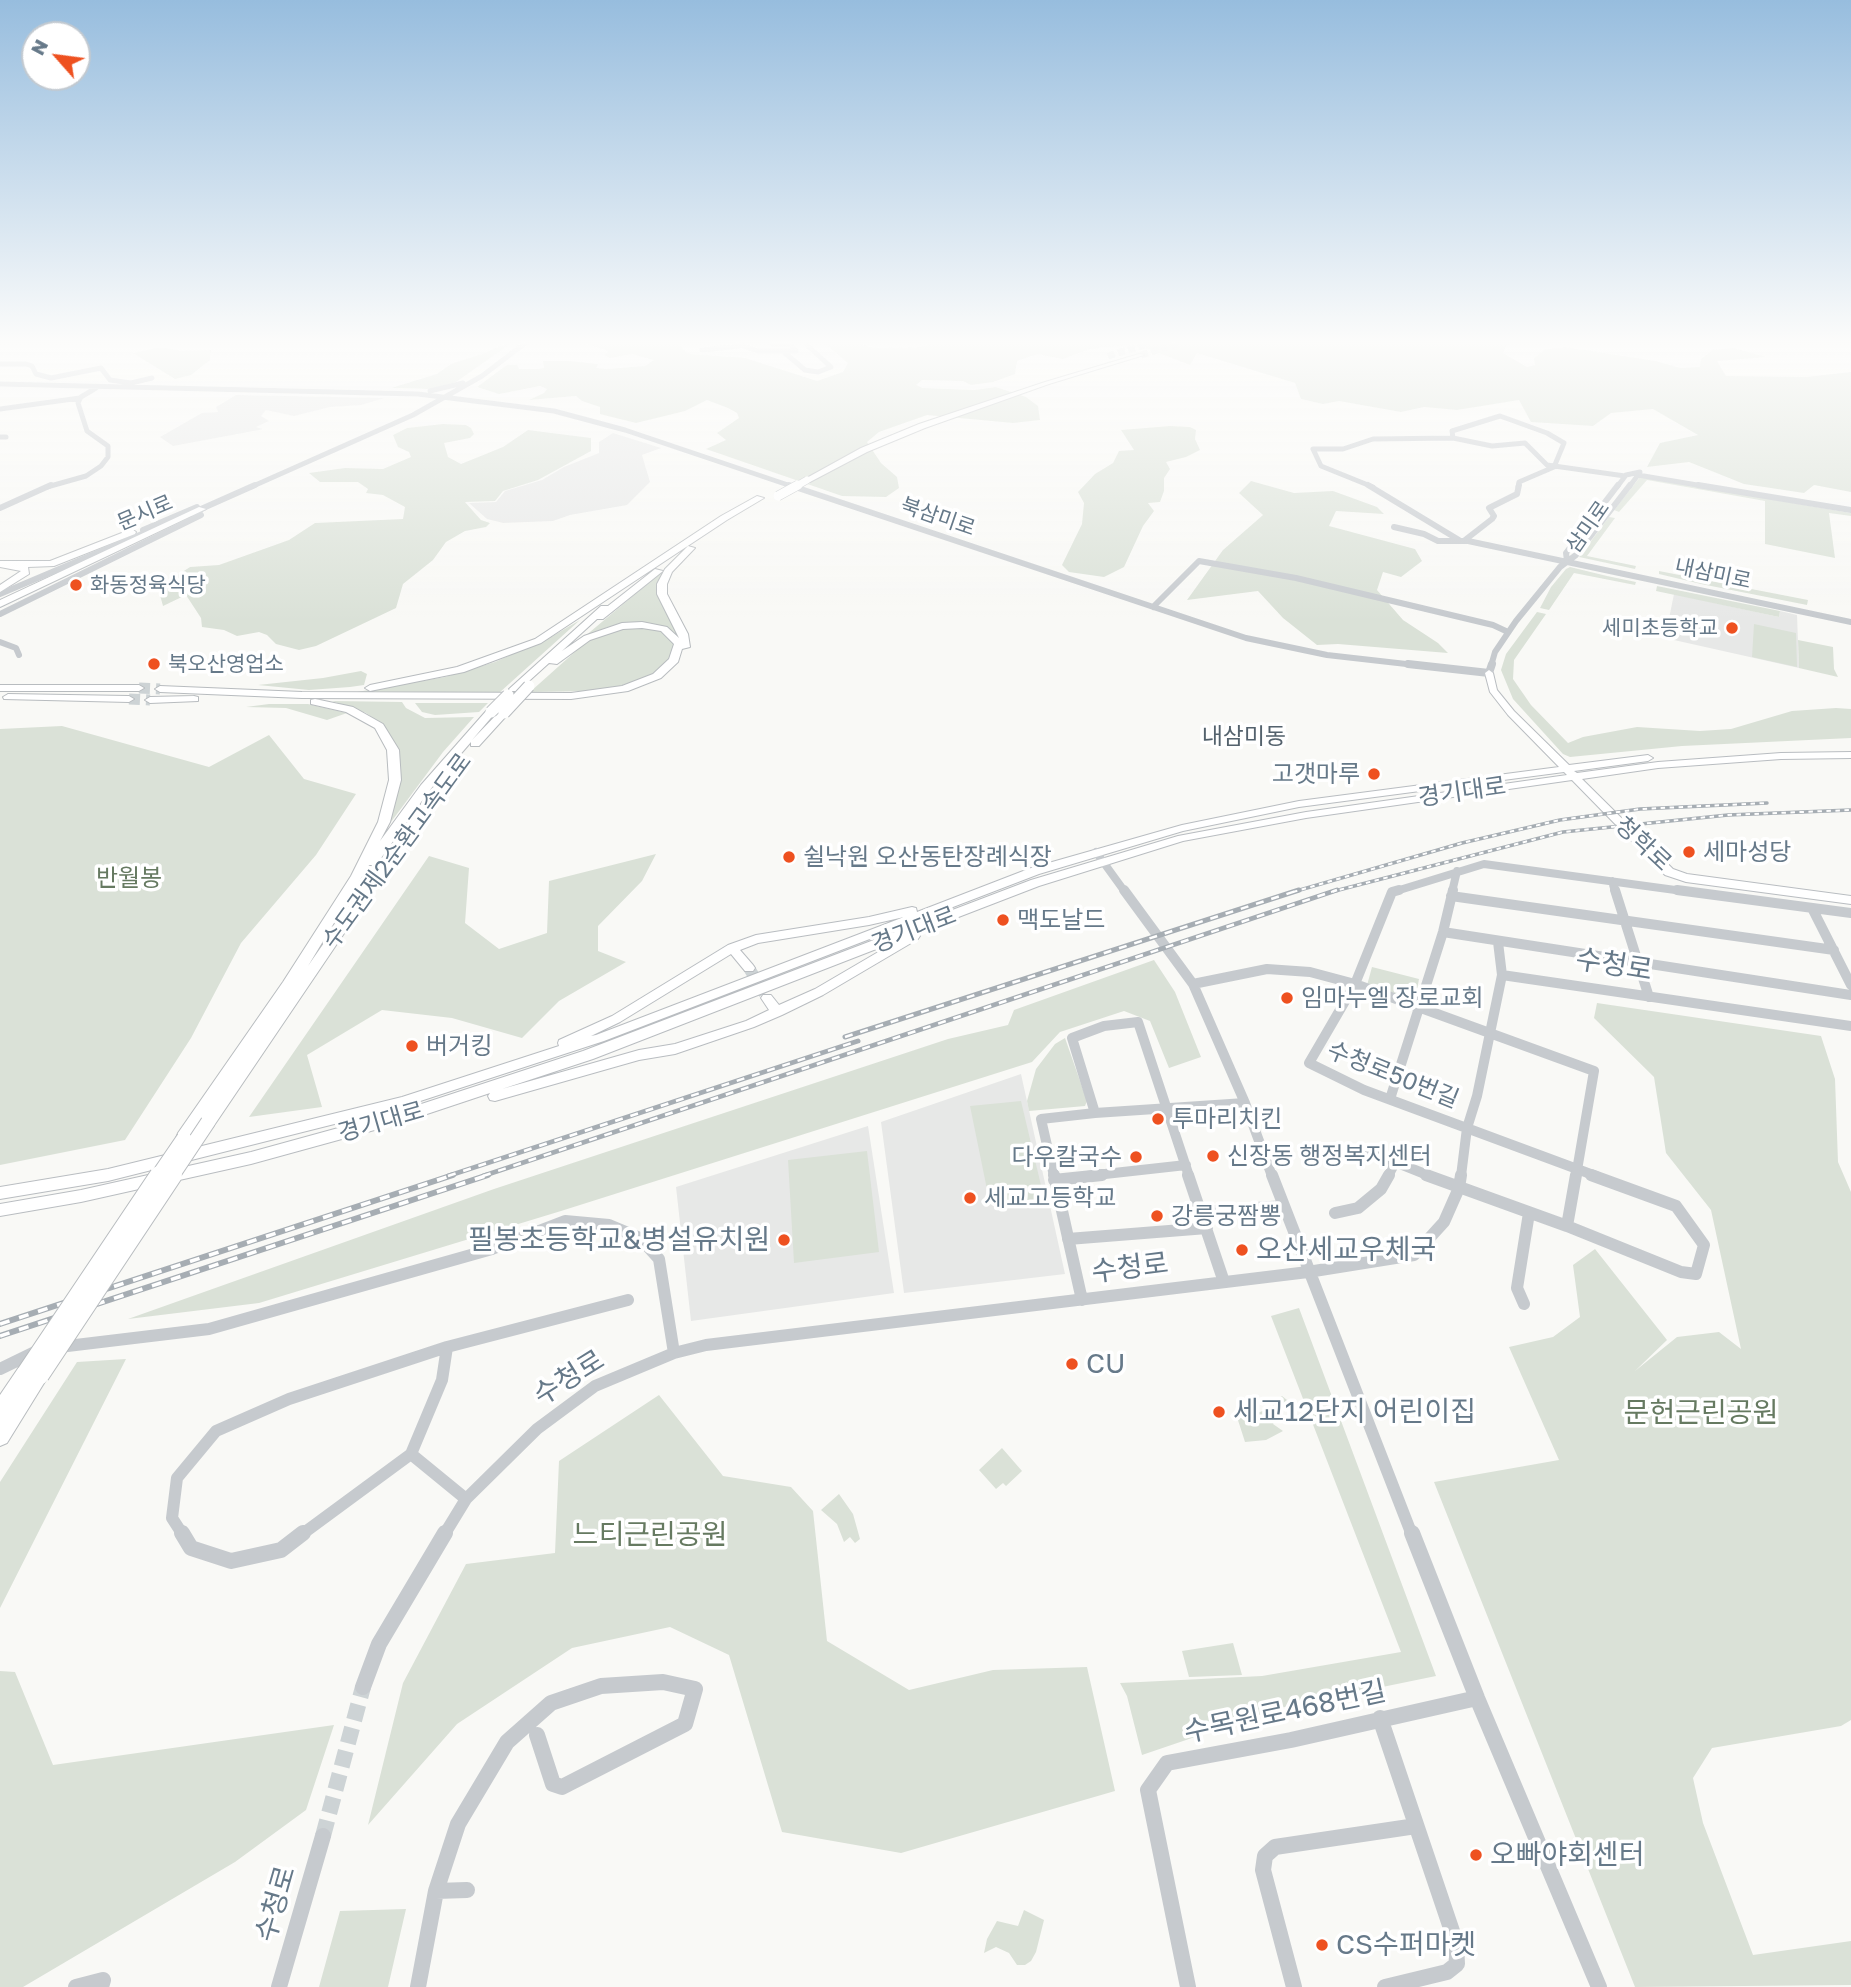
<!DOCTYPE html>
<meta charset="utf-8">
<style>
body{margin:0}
#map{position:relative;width:1851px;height:1987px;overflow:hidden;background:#f9f9f6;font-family:"Golos Text",sans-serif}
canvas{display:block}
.north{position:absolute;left:21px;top:21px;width:70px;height:70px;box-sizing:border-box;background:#fff;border:2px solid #c2c9d0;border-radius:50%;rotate:298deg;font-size:19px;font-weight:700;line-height:28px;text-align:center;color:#667989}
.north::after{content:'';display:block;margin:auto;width:24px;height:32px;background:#ee5120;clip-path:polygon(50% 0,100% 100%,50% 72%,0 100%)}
</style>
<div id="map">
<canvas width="1851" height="1987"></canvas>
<div class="north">N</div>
</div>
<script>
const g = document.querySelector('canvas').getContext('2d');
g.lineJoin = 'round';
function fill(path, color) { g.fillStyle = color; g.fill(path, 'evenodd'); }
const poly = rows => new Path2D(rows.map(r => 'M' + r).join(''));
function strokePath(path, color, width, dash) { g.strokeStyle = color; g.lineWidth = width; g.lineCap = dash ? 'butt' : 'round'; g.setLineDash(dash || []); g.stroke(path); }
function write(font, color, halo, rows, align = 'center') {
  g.font = font + ' "Golos Text","Noto Sans KR",sans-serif'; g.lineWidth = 7; g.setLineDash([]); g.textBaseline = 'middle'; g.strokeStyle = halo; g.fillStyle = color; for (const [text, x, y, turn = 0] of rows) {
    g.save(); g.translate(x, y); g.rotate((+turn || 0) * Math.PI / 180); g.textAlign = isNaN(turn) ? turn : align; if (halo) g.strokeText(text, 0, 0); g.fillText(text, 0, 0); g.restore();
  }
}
fill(poly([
 [236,395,381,398,385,398,361,405,330,407,294,416,266,410,261,416,269,421,256,427,263,429,259,430,173,446,160,437,202,413,218,412,216,407],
 [613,433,661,448,642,455,650,482,627,505,570,515,553,521,503,523,487,519,469,503,496,502,505,491,542,480,564,467,599,453,599,442],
 [1674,594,1779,617,1780,611,1797,615,1799,668,1665,638],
 [1021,1074,1065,1274,904,1293,881,1122],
 [868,1126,894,1293,691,1321,676,1187]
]), '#e7e8e7');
fill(poly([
 [504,344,510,344,456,382,433,389,391,388,437,374,451,364,485,353],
 [587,344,681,344,683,350,690,354,745,358,817,381,843,372,848,363,826,344,860,344,876,348,922,347,930,344,1507,344,1503,353,1527,367,1535,365,1534,358,1545,350,1565,347,1655,361,1681,368,1700,367,1701,359,1713,350,1733,348,1766,357,1717,361,1726,376,1806,377,1851,372,1851,492,1814,485,1804,493,1744,484,1689,462,1647,467,1660,443,1698,435,1653,409,1611,413,1593,426,1531,422,1519,400,1457,410,1424,407,1401,412,1339,401,1323,404,1301,399,1295,383,1197,353,1190,365,1136,344,1089,349,1063,359,1037,354,1017,361,1015,374,993,382,971,385,963,381,922,380,916,385,923,388,974,390,996,387,1026,397,1038,406,1040,420,1013,423,927,415,879,432,867,442,881,463,897,477,899,488,886,497,842,496,706,449,726,440,717,433,739,418,737,413,728,408,707,400,685,411,636,423,600,414,600,407,582,401,576,396,529,400,544,393,547,389,540,386,499,394,477,387,507,365,517,365,519,369,538,369,544,368,543,361,568,361,598,364,596,368,607,369,645,366,654,360,632,354,610,358,604,355,609,351],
 [162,347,180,351,211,350,210,360,191,375,175,379,133,353],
 [443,424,466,425,471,428,474,434,470,438,444,443,448,457,461,464,503,447,528,430,591,438,591,451,538,480,503,491,495,501,465,502,481,520,490,523,486,527,465,531,446,542,433,560,403,584,396,608,316,646,299,650,276,644,267,635,259,632,237,636,224,630,202,627,201,618,186,595,163,606,158,588,190,567,219,565,289,540,315,523,403,519,405,507,383,495,366,493,368,489,358,482,320,482,309,473,345,468,383,469,411,457,409,452,398,447,393,435,407,428],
 [1170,426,1190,427,1196,430,1195,439,1200,450,1186,457,1166,462,1170,469,1164,478,1164,491,1160,502,1148,503,1154,511,1143,526,1124,567,1104,577,1069,572,1062,565,1082,524,1084,503,1078,492,1095,474,1113,463,1119,451,1134,450,1121,430],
 [1640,477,1851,513,1851,516,1829,513,1835,558,1765,544,1765,501,1647,480,1619,512,1614,510],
 [1251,481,1294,493,1333,491,1377,507,1384,514,1336,511,1329,526,1415,549,1422,561,1401,577,1383,572,1377,590,1403,620,1438,643,1448,653,1338,644,1317,645,1283,618,1258,591,1187,600,1223,550,1263,515,1239,493],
 [1609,517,1615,518,1587,556,1636,566,1635,569,1579,557],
 [1570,567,1607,576,1636,582,1635,585,1574,573,1549,610,1540,608,1551,587,1566,569],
 [664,570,658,594,680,639,665,627,635,623,608,627,584,637],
 [1659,571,1808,600,1807,605,1701,584,1659,574],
 [1657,586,1780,611,1779,617,1656,591],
 [1537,612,1546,614,1514,660,1513,679,1531,705,1568,743,1583,737,1637,727,1700,731,1731,729,1792,711,1836,708,1851,709,1851,738,1682,746,1570,757,1563,754,1513,699,1501,670,1506,654],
 [580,620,499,693,357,692,445,677,495,662,551,637],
 [1754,624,1796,633,1797,667,1752,657],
 [640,627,659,630,667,634,673,643,674,652,664,666,649,676,614,688,592,691,530,692,587,641,617,629],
 [1798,640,1833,647,1834,669,1838,677,1799,668],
 [361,671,367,674,364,685,350,687,309,690,258,685,323,678],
 [332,701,402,702,406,708,425,718,474,717,443,752,388,826,399,781,400,760,395,744,380,723,366,713],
 [415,703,488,703,479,712,435,715,422,712],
 [269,704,308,704,347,713,327,720,286,708,246,707],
 [62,726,209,767,269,735,304,779,356,794,316,855,241,943,191,1038,125,1140,0,1165,0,729],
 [656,854,642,881,598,926,598,951,626,962,559,1001,522,1038,452,1018,382,1010,307,1055,322,1107,249,1117,429,856,469,868,465,923,499,949,547,933,549,881],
 [1154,960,1175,992,1201,1057,1169,1068,1150,1021,1124,1011,1060,1032,1032,1062,561,1211,259,1303,128,1319,494,1189,948,1039,1008,1025,1014,1010],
 [1372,967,1419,979,1414,1006,1366,989],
 [1597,1003,1821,1036,1835,1079,1838,1162,1851,1192,1851,1720,1841,1726,1712,1748,1693,1778,1703,1823,1753,1955,1851,1941,1851,1985,1635,1987,1434,1482,1559,1460,1509,1347,1553,1337,1580,1317,1573,1265,1595,1249,1667,1340,1635,1371,1677,1337,1719,1332,1741,1349,1711,1210,1666,1153,1654,1077,1594,1018],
 [1065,1038,1087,1101,1085,1106,1029,1111,1027,1101,1036,1069,1055,1044],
 [1021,1101,1044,1198,990,1204,970,1106],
 [867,1151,879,1252,794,1263,788,1160],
 [1299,1308,1436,1676,1280,1708,1142,1755,1127,1696,1120,1683,1262,1676,1401,1652,1271,1316],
 [126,1359,0,1608,0,1482,77,1362],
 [659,1395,723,1476,791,1487,813,1511,827,1641,909,1690,993,1670,1087,1667,1115,1791,901,1853,782,1832,729,1655,670,1627,572,1648,457,1724,368,1825,403,1683,466,1564,555,1553,559,1461],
 [1282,1396,1287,1400,1273,1424,1283,1431,1266,1440,1245,1442,1236,1414,1260,1412,1270,1408],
 [1002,1448,1022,1471,1006,1486,1003,1483,996,1489,979,1470],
 [839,1494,853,1514,860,1539,855,1543,850,1537,844,1542,837,1524,821,1510],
 [1233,1643,1242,1675,1189,1677,1182,1651],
 [0,1671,15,1672,53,1765,334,1725,306,1810,235,1862,23,1987,0,1987],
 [406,1909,388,1987,319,1987,340,1911],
 [1024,1910,1044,1920,1036,1952,1031,1961,1025,1965,1017,1965,1009,1953,996,1947,984,1953,987,1939,997,1921,1018,1926]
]), '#dae1d7');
strokePath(poly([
 [323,1836,363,1687]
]), '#cdd3d5', 16, [16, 8]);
strokePath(poly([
 [749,968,767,998]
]), '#cdd3d5', 12, [12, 6]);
strokePath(poly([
 [1141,355,1177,344],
 [1108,356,1148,344]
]), '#cdd3d5', 7, [7, 3.5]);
strokePath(poly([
 [139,688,160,689],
 [129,699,150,700]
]), '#cdd3d5', 11, [11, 6]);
const major = poly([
 [1489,670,1493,673,1497,690,1514,711,1569,765,1648,755,1653,758,1648,761,1574,771,1577,773,1658,762,1781,753,1851,752,1851,758,1781,759,1658,768,1582,779,1673,869,1687,874,1851,896,1851,904,1686,882,1665,875,1572,780,1306,818,1183,841,1039,886,917,933,920,936,918,939,823,995,782,1015,754,1027,675,1054,639,1060,495,1101,490,1100,488,1096,490,1093,400,1123,251,1164,81,1202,0,1216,0,1204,81,1190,251,1152,400,1111,583,1051,1031,880,1178,836,1306,812,1567,775,1564,772,1299,807,1183,831,1039,874,604,1041,402,1107,108,1181,0,1199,0,1187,108,1169,402,1097,559,1046,558,1043,559,1040,612,1016,728,945,756,935,869,917,912,907,916,908,917,912,1031,868,1182,825,1299,801,1559,767,1508,715,1490,692,1485,673,1489,670],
 [904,917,596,1035,591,1036,620,1022,731,954,745,971,753,971,755,968,753,965,740,950,758,943,869,925,904,917],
 [897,941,815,989,779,1005,771,995,763,995,761,998,769,1010,746,1021,675,1044,639,1050,502,1089,593,1059,897,941]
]);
const highway = poly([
 [1139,354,1144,355,1049,384,925,428,867,452,810,482,803,480,861,448,919,424,1045,382,1139,354],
 [757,496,764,498,727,520,541,643,464,672,370,691,365,688,370,685,457,667,535,639,721,516,757,496],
 [199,507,206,509,0,607,0,600,199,507],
 [132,529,136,532,135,534,54,566,28,567,29,574,0,592,0,585,21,571,0,567,0,561,50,561,132,529],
 [688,546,695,548,672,572,667,584,667,594,688,634,690,647,682,649,678,662,661,678,628,691,571,699,302,698,160,692,155,689,160,686,302,692,571,693,622,686,653,674,669,659,674,644,661,631,642,628,623,629,590,640,557,664,549,663,518,691,510,691,509,689,601,606,608,606,655,569,663,571,603,619,597,619,562,651,584,636,622,623,642,622,667,627,679,638,657,594,657,584,665,569,688,546],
 [0,685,139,685,144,688,139,691,0,691,0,685],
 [8,694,129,696,134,699,129,702,4,699,3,697,8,694],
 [194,696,198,697,198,701,150,703,145,700,150,697,194,696],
 [315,699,353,707,383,724,399,750,401,780,390,822,380,841,421,785,487,710,491,709,496,712,472,740,500,711,508,711,509,713,479,746,471,746,471,742,452,764,459,765,461,767,393,861,213,1127,208,1128,202,1125,190,1143,184,1145,178,1143,176,1138,178,1133,283,982,351,876,378,822,389,780,387,750,375,728,346,712,311,704,311,700,315,699],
 [448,768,385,855,308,966,369,865,376,865,429,791,448,768],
 [26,1364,33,1369,40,1366,47,1369,49,1375,7,1443,0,1446,0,1395,19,1367,26,1364]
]);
strokePath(major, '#b9bdc1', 2);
strokePath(highway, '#b8bcbf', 2);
strokePath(poly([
 [738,344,758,351,796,351,790,344],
 [772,344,790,344],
 [702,350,739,346],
 [785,353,805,370,818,372,831,367,808,346],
 [0,364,26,364,32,366,36,374,51,378,101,368,110,380,131,383,152,378],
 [0,384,418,394,554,411,625,430,794,487],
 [430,391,463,383],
 [0,409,80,398],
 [0,437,6,437],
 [1453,438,1492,446,1525,443,1547,465,1625,476],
 [47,487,86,476,101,466,108,457,108,446,87,431,78,403,81,397,96,388],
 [251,487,413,415,482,376,524,344],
 [1373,487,1321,466,1313,449,1343,449,1373,439,1453,438,1452,431,1500,416,1547,433,1564,443,1554,467,1519,482,1518,487],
 [1617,487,1626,475,1640,472],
 [1629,487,1638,475,1709,487]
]), '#c6cace', 5);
strokePath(poly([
 [789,485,1246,638,1327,655,1424,666],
 [1368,485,1459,540],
 [1698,485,1851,510],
 [0,508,51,485],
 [192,513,255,485],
 [1394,527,1424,534,1438,541,1468,541,1851,622],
 [143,530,197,507],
 [1465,540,1492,519,1494,516,1489,508,1517,494,1519,485],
 [1567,561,1566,553,1618,485],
 [0,594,149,531],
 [1153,607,1199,561,1296,578,1493,625,1508,632],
 [0,614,201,515],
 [0,642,16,648,19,655],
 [1491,666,1495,652,1516,621,1560,567,1576,555,1630,485]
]), '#c6cace', 6);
strokePath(poly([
 [1408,664,1489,673,1492,664],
 [1096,852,1125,892],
 [1612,881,1615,892],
 [1393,892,1484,864,1690,892],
 [1452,892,1457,871]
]), '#c6cace', 8);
strokePath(poly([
 [1124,890,1193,984,1245,1103,1272,1176],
 [1399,890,1392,892,1355,984,1309,1063,1364,1090,1596,1176],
 [1615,890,1649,997],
 [1677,890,1851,913],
 [1451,896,1834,950],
 [1813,910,1851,985],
 [1443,932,1851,995],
 [1498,942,1502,975],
 [1193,984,1267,969,1310,972,1355,984,1594,1071,1576,1176],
 [1390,1099,1443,932,1453,890],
 [1095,1113,1245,1103],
 [1360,1148,1430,1176],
 [1054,1176,1041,1119,1095,1113,1072,1038,1104,1026,1138,1022,1189,1176],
 [1087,1176,1186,1165],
 [1388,1176,1395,1163],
 [1461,1176,1467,1128,1477,1096,1502,975,1851,1026]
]), '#c6cace', 10);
strokePath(poly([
 [1054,1175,1082,1300],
 [1188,1175,1224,1282],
 [1272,1175,1412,1535],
 [1426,1175,1567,1226,1681,1272,1696,1274,1704,1245,1676,1206,1591,1175],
 [1054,1180,1102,1175],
 [1202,1212,1284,1206],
 [1335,1213,1358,1208,1381,1189,1389,1175],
 [1567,1226,1576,1175],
 [1068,1239,1207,1228],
 [1524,1304,1517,1288,1529,1213],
 [59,1347,209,1329,492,1249,565,1221,609,1225,640,1238,659,1259,674,1353],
 [0,1369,37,1351],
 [466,1499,411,1454,442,1380,447,1347,628,1300],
 [183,1535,172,1518,177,1478,216,1431,289,1399,447,1347],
 [301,1535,411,1454],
 [444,1535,466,1499,537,1429,595,1386,674,1353,706,1345,1308,1272,1414,1255,1444,1222,1459,1188,1461,1175]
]), '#c6cace', 12);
strokePath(poly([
 [182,1533,191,1548,231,1561,281,1550,303,1533],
 [1412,1533,1477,1698,1599,1987],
 [363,1687,379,1644,445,1533],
 [1380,1718,1456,1943,1457,1964,1447,1972,1385,1987],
 [436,1891,458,1824,507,1742,551,1703,601,1686,663,1682,695,1689,685,1724,562,1787,553,1784,537,1735],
 [76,1987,103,1980,101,1987],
 [279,1987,323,1836],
 [418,1987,436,1891,467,1890],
 [1188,1987,1148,1790,1167,1763,1291,1740,1477,1698],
 [1294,1987,1263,1870,1265,1856,1275,1847,1416,1826]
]), '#c6cace', 16);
fill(major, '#fff');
fill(highway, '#fff');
const railFar2 = poly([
 [1293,892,1462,843,1560,820,1640,809,1767,803],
 [1331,892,1563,832,1728,815,1851,810]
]);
const railFar1 = poly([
 [845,1037,1299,890],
 [448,1176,858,1041],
 [483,1176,1337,890]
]);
const rail = poly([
 [0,1324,453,1175],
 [0,1336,488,1175]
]);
strokePath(railFar2, '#a6adb3', 3.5);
strokePath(railFar1, '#a6adb3', 5);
strokePath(rail, '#a6adb3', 6);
strokePath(railFar2, '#fff', 2, [4.5]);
strokePath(railFar1, '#fff', 2.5, [8]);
strokePath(rail, '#fff', 3.5, [10]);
const highwayBridgeFar4 = poly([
 [795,487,807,480]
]);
const highwayBridgeFar3 = poly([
 [778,496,798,485]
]);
const highwayBridgeFar2 = poly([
 [491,712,508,695],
 [504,713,529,686]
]);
const highwayBridgeFar1 = poly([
 [158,1176,184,1138],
 [172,1176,208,1122]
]);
const highwayBridge = poly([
 [26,1373,159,1175],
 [40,1375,173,1175]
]);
strokePath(highwayBridgeFar4, '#b8bcbf', 8, []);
strokePath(highwayBridgeFar3, '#b8bcbf', 10, []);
strokePath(highwayBridgeFar2, '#b8bcbf', 13, []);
strokePath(highwayBridgeFar1, '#b8bcbf', 16, []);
strokePath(highwayBridge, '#b8bcbf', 20, []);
strokePath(highwayBridgeFar4, '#fff', 7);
strokePath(highwayBridgeFar3, '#fff', 9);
strokePath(highwayBridgeFar2, '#fff', 11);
strokePath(highwayBridgeFar1, '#fff', 14);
strokePath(highwayBridge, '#fff', 18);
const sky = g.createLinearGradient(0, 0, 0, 622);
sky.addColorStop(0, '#97bdde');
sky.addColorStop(0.55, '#fcfcfb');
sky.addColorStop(1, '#fcfcfb00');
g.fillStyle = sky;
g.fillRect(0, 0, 1851, 622);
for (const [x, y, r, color] of [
 [76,585,7,"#ee5120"],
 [1732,628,7,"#ee5120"],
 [154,664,7,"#ee5120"],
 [1374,774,7,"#ee5120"],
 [1689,852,7,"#ee5120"],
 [789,857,7,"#ee5120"],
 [1003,920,7,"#ee5120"],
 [1287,998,7,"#ee5120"],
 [412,1046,7,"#ee5120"],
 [1158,1119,7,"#ee5120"],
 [1213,1156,7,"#ee5120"],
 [1136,1157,7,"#ee5120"],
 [970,1198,7,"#ee5120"],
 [1157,1216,7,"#ee5120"],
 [784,1240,7,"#ee5120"],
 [1242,1250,7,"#ee5120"],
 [1072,1364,7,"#ee5120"],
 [1219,1412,7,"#ee5120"],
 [1476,1855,7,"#ee5120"],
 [1322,1945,7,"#ee5120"]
]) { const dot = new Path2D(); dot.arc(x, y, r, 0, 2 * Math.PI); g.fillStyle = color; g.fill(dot); strokePath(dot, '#fff', 2.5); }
write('21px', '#667989', '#fff', [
 ["문시로",145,513,-23],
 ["북삼미로",938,517,19],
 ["삼미로",1588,527,-55],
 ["내삼미로",1713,574,12]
]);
write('21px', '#667989', '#fff', [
 ["화동정육식당",90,585],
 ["세미초등학교",1718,628,"right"],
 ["북오산영업소",168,664]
], 'left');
write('23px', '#54626d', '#fff', [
 ["내삼미동",1244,737]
]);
write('24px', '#667989', '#fff', [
 ["고갯마루",1360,774,"right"],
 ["세마성당",1703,852],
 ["쉴낙원 오산동탄장례식장",803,857],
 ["맥도날드",1017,920],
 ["임마누엘 장로교회",1301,998],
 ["버거킹",426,1046],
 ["투마리치킨",1172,1119],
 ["신장동 행정복지센터",1227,1156],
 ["다우칼국수",1122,1157,"right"],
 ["세교고등학교",984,1198],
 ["강릉궁짬뽕",1171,1216]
], 'left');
write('24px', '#667989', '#fff', [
 ["경기대로",1462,792,-8],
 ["청학로",1643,844,43],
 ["수도권제2순환고속도로",397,851,-54],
 ["경기대로",914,930,-21],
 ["수청로50번길",1393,1075,22],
 ["경기대로",381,1122,-16]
]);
write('24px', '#667a61', '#fff', [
 ["반월봉",129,878]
]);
write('28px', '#667989', '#fff', [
 ["수청로",1614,965,9],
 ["수청로",1130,1268,-7],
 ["수청로",569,1378,-32],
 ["수목원로468번길",1285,1712,-12],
 ["수청로",276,1904,-74]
]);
write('28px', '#667989', '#fff', [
 ["필봉초등학교&병설유치원",770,1240,"right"],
 ["오산세교우체국",1256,1250],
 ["CU",1086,1364],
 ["세교12단지 어린이집",1233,1412],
 ["오빠야회센터",1490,1855],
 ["CS수퍼마켓",1336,1945]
], 'left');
write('28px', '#667a61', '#fff', [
 ["문헌근린공원",1701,1413],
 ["느티근린공원",650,1535]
]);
</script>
